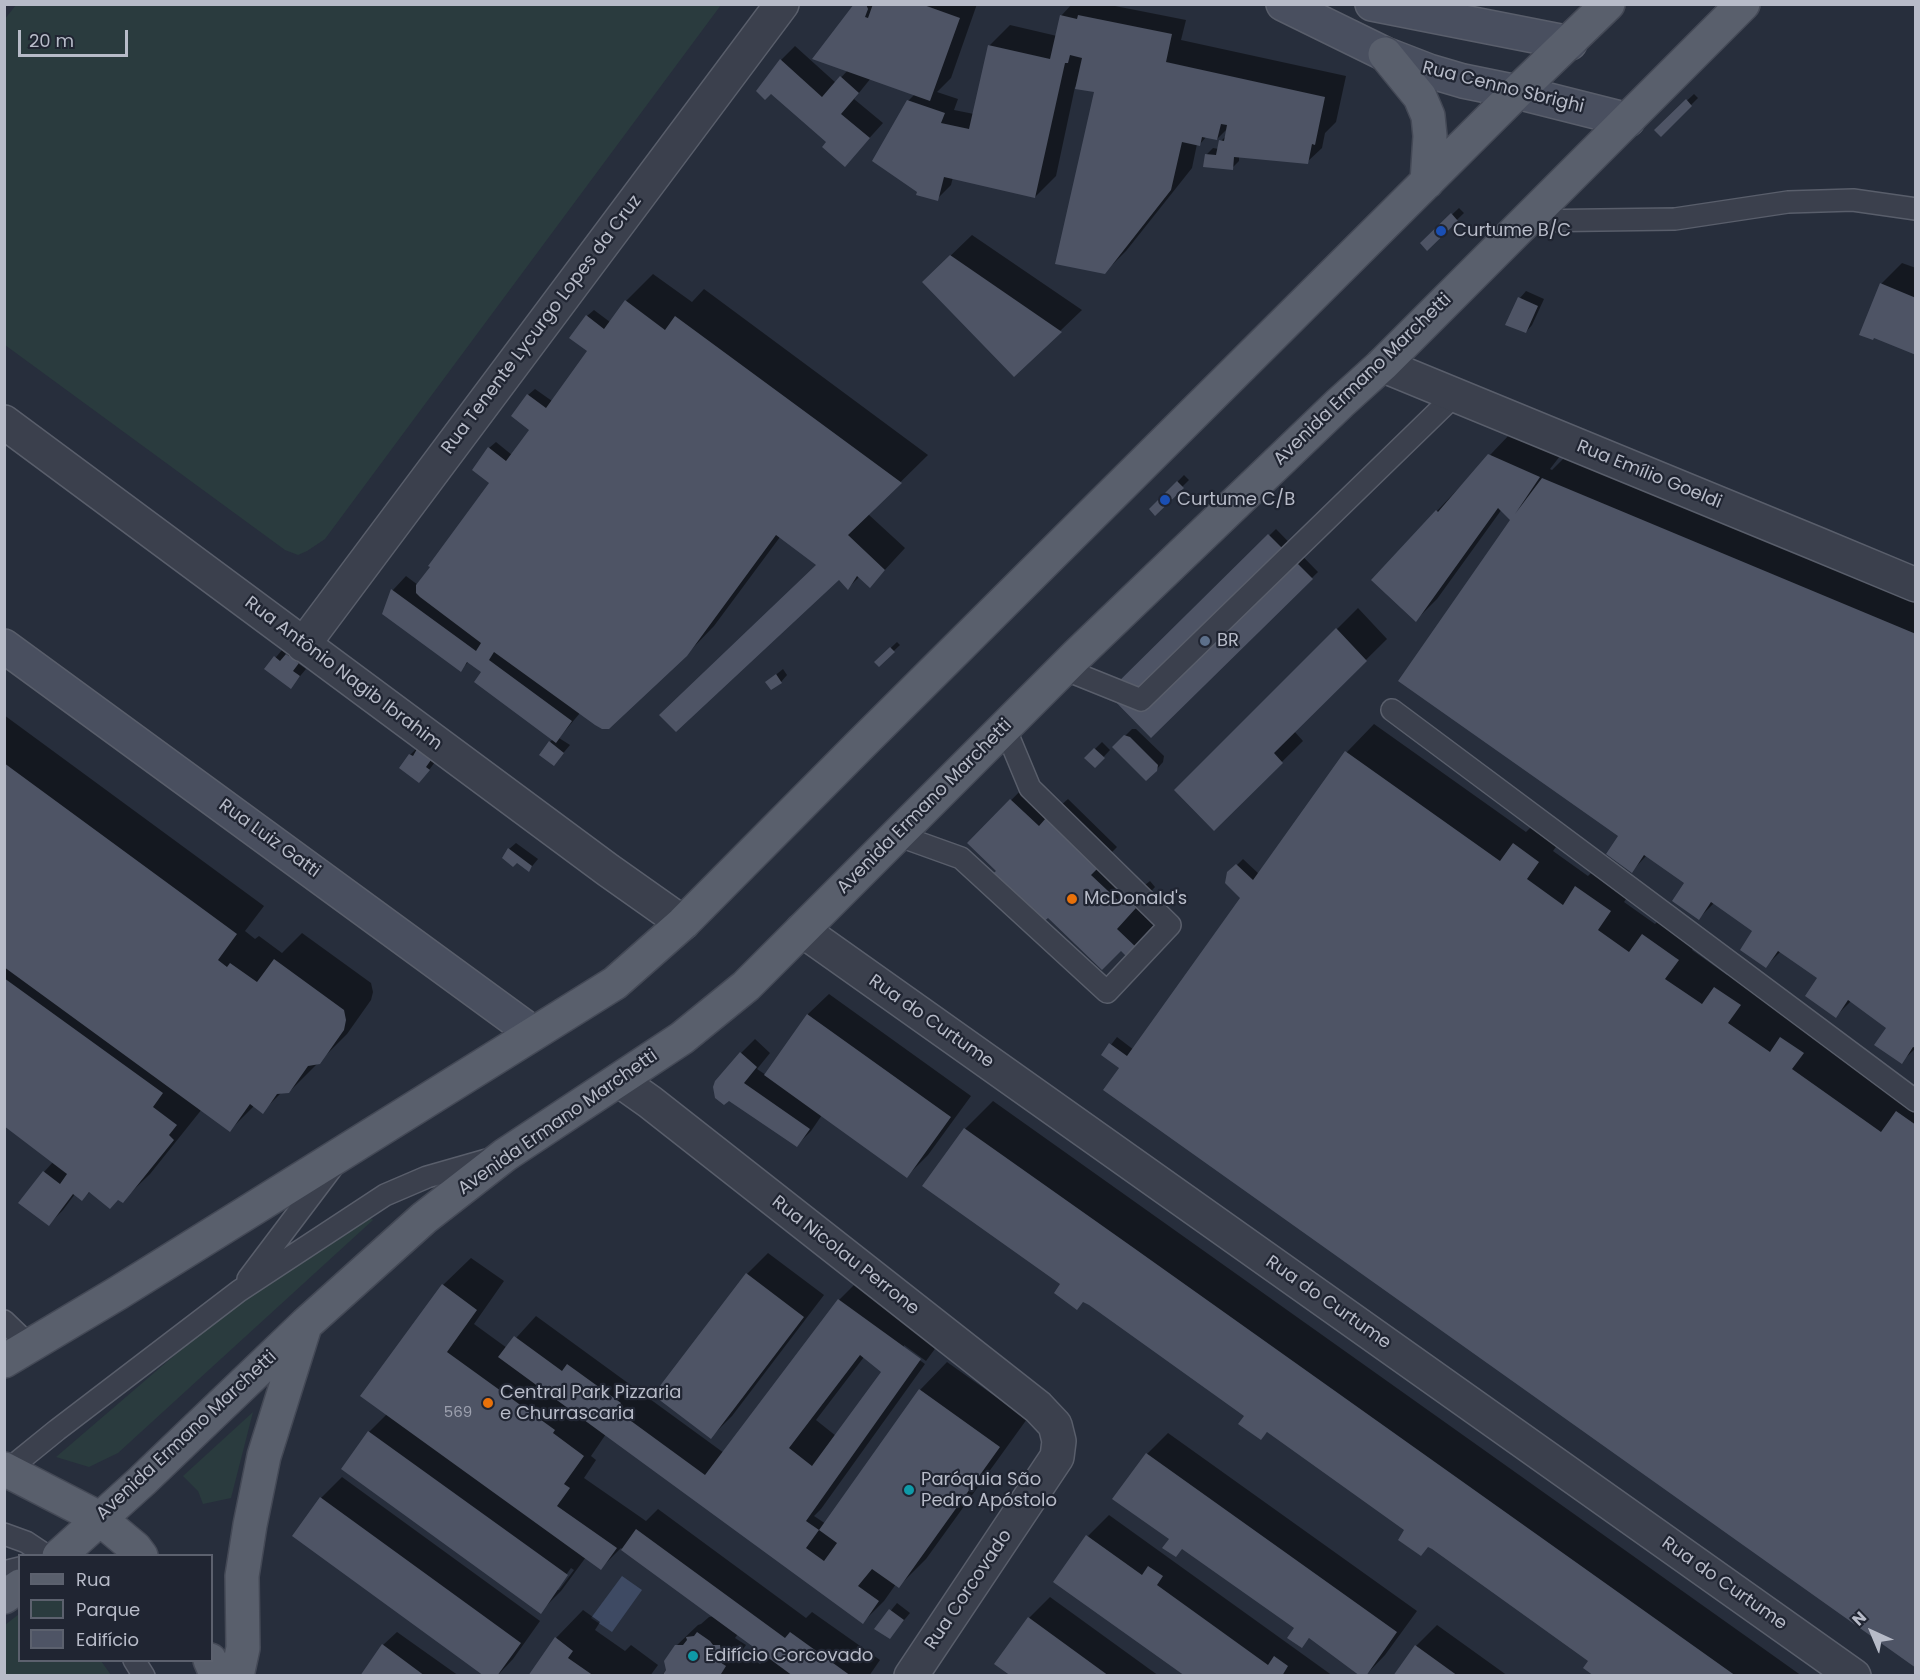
<!DOCTYPE html>
<meta charset="utf-8">
<style>
body{margin:0}
#map{position:relative;width:1920px;height:1680px;overflow:hidden;background:#272e3c;font-family:Poppins,sans-serif}
canvas{display:block}
.frame{position:absolute;inset:0;border:6px solid #b7bbc8;pointer-events:none}
.legend{position:absolute;left:18px;top:1554px;width:195px;height:108px;box-sizing:border-box;background:#202532;border:2px solid #5c616e;margin:0;padding:8px 10px;list-style:none;font-size:18px;color:#b7bbc8}
.legend li{display:flex;align-items:center;gap:12px;height:30px}
.legend b{width:30px;border:2px solid #5c616e}
.north{position:absolute;left:1842px;top:1602px;width:60px;height:60px;-webkit-text-stroke:4px #202532;paint-order:stroke;rotate:316deg;font-size:16px;font-weight:700;line-height:24px;text-align:center;color:#b7bbc8}
.north::after{content:'';display:block;margin:auto;width:21px;height:27px;background:#b7bbc8;clip-path:polygon(50% 0,100% 100%,50% 72%,0 100%)}
.scale{position:absolute;left:18px;top:30px;width:110px;height:27px;box-sizing:border-box;border:3px solid #b7bbc8;border-top:0;padding-left:8px;font-size:18px;line-height:21px;white-space:nowrap;color:#b7bbc8;-webkit-text-stroke:4px #202532;paint-order:stroke}
</style>
<div id="map">
<canvas width="1920" height="1680"></canvas>
<div class="frame"></div>
<ul class="legend">
<li><b style="height:8px;background:#595f6c"></b>Rua</li>
<li><b style="height:16px;background:#2a3b3e"></b>Parque</li>
<li><b style="height:16px;background:#4e5465"></b>Edifício</li>
</ul>
<div class="north">N</div>
<div class="scale">20 m</div>
</div>
<script>
const g = document.querySelector('canvas').getContext('2d');
g.lineJoin = 'round';
function fill(path, color) { g.fillStyle = color; g.fill(path, 'evenodd'); }
const poly = rows => new Path2D(rows.map(r => 'M' + r).join(''));
function strokePath(path, color, width, dash) { g.strokeStyle = color; g.lineWidth = width; g.lineCap = dash ? 'butt' : 'round'; g.setLineDash(dash || []); g.stroke(path); }
function write(font, color, halo, rows, align = 'center') {
  g.font = font + ' Poppins,sans-serif'; g.lineWidth = 4.5; g.setLineDash([]); g.textBaseline = 'middle'; g.strokeStyle = halo; g.fillStyle = color; for (const [text, x, y, turn = 0] of rows) {
    g.save(); g.translate(x, y); g.rotate((+turn || 0) * Math.PI / 180); g.textAlign = isNaN(turn) ? turn : align; if (halo) g.strokeText(text, 0, 0); g.fillText(text, 0, 0); g.restore();
  }
}
fill(poly([
 [16,5,16,4,721,5,325,539,307,551,298,555,285,550,5,345,4,20],
 [364,1213,373,1220,118,1453,89,1467,56,1457,246,1294],
 [253,1412,231,1498,203,1504,198,1491,183,1476],
 [19,1614,20,1660,101,1661,111,1675,5,1675,5,1625]
]), '#2a3b3e');
fill(poly([
 [622,1576,642,1590,612,1632,591,1618]
]), '#3e4a63');
fill(poly([
 [856,4,977,4,951,78,937,92,958,99,954,110,974,114,989,46,1010,25,1057,36,1061,16,1072,4,1105,4,1186,20,1181,40,1346,76,1336,122,1325,133,1322,148,1307,162,1239,156,1239,161,1232,168,1206,155,1213,148,1219,149,1221,141,1227,135,1229,127,1217,139,1207,136,1200,144,1197,144,1192,168,1126,251,1104,273,1095,91,1075,87,1056,176,1035,197,953,177,951,185,937,199,908,101,915,94,871,78,854,99,883,123,845,165,828,142,781,60,795,46,836,83,848,70],
 [1694,94,1698,98,1661,135,1656,130],
 [1459,208,1464,213,1427,249,1422,243],
 [972,235,1082,310,1014,375,945,261],
 [1902,263,1916,268,1916,353,1881,284],
 [653,274,692,302,704,289,928,455,868,514,905,548,870,586,859,577,848,588,839,578,818,565,780,537,714,626,686,655,580,713,559,738,570,745,554,764,550,742,553,739,483,672,469,661,461,670,384,614,393,590,406,576,418,585,495,478,489,448,496,442,512,455,531,430,528,395,535,389,552,401,589,351,587,316,594,310,610,322,626,301],
 [1526,291,1544,299,1532,325,1526,332,1507,324,1520,298],
 [1510,434,1560,456,1550,469,1552,470,1571,451,1916,595,1916,1048,1901,1062,1888,1027,1851,1001,1836,1016,1819,978,1781,951,1766,966,1754,931,1714,903,1699,918,1686,883,1647,855,1632,871,1522,506,1510,518,1502,509,1437,599,1416,620,1437,511],
 [1184,475,1189,480,1155,514,1151,509],
 [1276,529,1318,572,1151,736,1109,693],
 [1358,608,1387,639,1294,731,1303,741,1214,829,1176,790],
 [897,642,900,645,879,665,876,662],
 [294,648,305,656,299,664,306,669,291,687,266,669,282,650,287,655],
 [783,669,787,675,781,682,767,682],
 [4,715,264,906,245,931,255,939,259,936,282,953,302,933,371,983,373,992,371,1000,347,1034,289,1092,282,1092,262,1112,254,1106,230,1130,202,1109,150,1174,122,1201,91,1191,82,1199,75,1194,63,1210,49,1224,44,1172,53,1162,4,1124],
 [1374,724,1526,832,1542,816,1566,833,1553,851,1588,876,1604,860,1637,883,1624,902,1655,924,1671,908,1705,932,1692,950,1727,975,1743,960,1767,977,1755,995,1796,1024,1916,1093,1916,1666,1103,1055,1117,1037,1134,1050,1242,898,1229,873,1243,859,1259,874,1347,752],
 [1132,729,1136,729,1164,756,1163,762,1156,770,1114,747],
 [1102,742,1110,750,1095,766,1086,758],
 [417,748,435,762,426,774,410,755],
 [1032,779,1060,806,1068,799,1117,847,1111,853,1145,885,1150,881,1155,887,1137,907,1158,927,1129,957,1121,949,998,871,969,843],
 [516,843,538,859,529,870,517,862,509,849],
 [829,994,971,1096,928,1155,907,1176,822,1115,811,1131,797,1145,728,1099,741,1053,755,1039,770,1053,757,1069,766,1075,808,1014],
 [993,1101,1802,1676,1597,1676,1590,1660,1268,1431,1261,1438,1246,1416,924,1185,965,1129],
 [768,1253,824,1295,732,1416,711,1437,655,1394,747,1274],
 [471,1258,504,1281,474,1324,507,1348,536,1316,724,1453,839,1300,866,1273,948,1331,926,1361,904,1345,904,1349,925,1364,821,1509,814,1516,826,1524,920,1390,947,1362,1027,1419,926,1559,899,1586,896,1584,884,1601,863,1622,606,1434,591,1456,596,1460,584,1478,646,1521,658,1509,806,1618,812,1612,880,1660,869,1676,661,1676,667,1669,676,1646,698,1625,701,1624,709,1617,714,1616,621,1548,601,1568,586,1557,561,1591,540,1612,369,1432,387,1414,443,1285],
 [864,1357,883,1372,836,1436,816,1420],
 [571,1568,574,1570,559,1590,555,1590],
 [738,1634,768,1656,760,1664,741,1652,746,1645,735,1638],
 [1168,1433,1417,1611,1385,1655,1365,1676,1310,1637,1302,1646,1296,1628,1115,1499,1147,1454],
 [342,1477,540,1621,513,1659,497,1676,321,1498],
 [1109,1515,1333,1676,1188,1676,1088,1536],
 [1050,1597,1159,1676,1013,1676,1029,1618],
 [897,1603,910,1613,890,1637,876,1629],
 [583,1610,600,1622,595,1630,625,1651,631,1645,658,1665,650,1676,529,1676,556,1638],
 [1437,1625,1508,1676,1395,1676,1416,1646],
 [397,1632,459,1676,362,1676,383,1645]
]), '#0007');
fill(poly([
 [854,4,866,4,868,9,865,17,868,18,873,4,921,4,960,18,930,101,812,59],
 [1060,15,1077,19,1078,15,1172,34,1166,62,1325,97,1315,145,1312,144,1308,164,1234,157,1233,170,1203,167,1205,154,1216,155,1219,140,1224,141,1227,125,1221,124,1217,140,1202,137,1200,146,1182,142,1171,190,1105,274,1055,264,1094,92,1075,89,1082,58,1070,55,1068,63,1065,63,1035,198,944,177,938,201,916,195,917,192,872,161,907,100,945,113,941,123,969,129,988,45,1050,59],
 [780,59,822,97,840,76,859,93,841,114,870,138,845,167,822,147,826,142,771,94,765,100,756,91],
 [1686,99,1692,106,1661,137,1654,130],
 [1451,213,1458,221,1427,251,1420,243],
 [950,255,1062,332,1014,377,922,282],
 [1880,283,1916,298,1916,355,1874,338,1873,340,1859,335],
 [1518,297,1538,306,1526,333,1505,325],
 [625,300,665,330,675,316,902,483,848,535,885,570,870,588,857,576,848,590,839,580,676,732,659,715,816,565,776,535,687,656,609,729,602,729,595,725,494,652,489,660,572,721,556,743,474,682,481,672,467,662,461,672,382,614,391,589,476,651,481,643,420,597,416,593,416,585,430,567,428,566,489,483,472,470,488,447,506,461,529,430,511,416,527,394,546,408,587,351,569,338,586,315,604,329],
 [1488,454,1540,477,1515,514,1542,478,1916,634,1916,1048,1913,1047,1902,1064,1874,1045,1886,1028,1848,1000,1836,1018,1805,996,1817,978,1778,951,1766,968,1740,950,1752,931,1711,902,1699,920,1672,901,1684,883,1644,855,1632,873,1606,854,1618,836,1398,681,1510,520,1498,508,1416,622,1371,580,1436,510,1438,512],
 [1177,481,1184,488,1155,516,1149,509],
 [1268,534,1313,579,1151,738,1107,693],
 [1336,628,1367,661,1274,753,1283,763,1214,831,1174,790],
 [890,647,895,652,879,667,874,662],
 [286,654,299,663,293,671,300,676,291,689,264,669,274,656,280,661],
 [776,674,782,683,771,690,765,682],
 [1124,735,1130,737,1158,765,1157,771,1146,781,1112,747],
 [549,741,564,753,554,766,539,755],
 [1094,748,1105,758,1095,768,1084,758],
 [417,749,431,760,426,767,430,770,419,783,399,768,409,754,413,756],
 [1345,751,1500,861,1513,843,1539,862,1527,879,1563,905,1575,886,1611,911,1598,930,1629,952,1642,934,1676,958,1679,960,1665,979,1702,1004,1714,987,1741,1005,1728,1023,1770,1052,1780,1037,1804,1053,1792,1069,1881,1132,1896,1111,1916,1125,1916,1668,1103,1090,1119,1068,1101,1055,1109,1043,1127,1056,1240,898,1225,883,1227,872,1236,864,1253,880],
 [4,763,237,934,218,960,227,967,230,963,257,982,274,959,344,1010,346,1020,344,1030,320,1064,308,1066,289,1093,277,1094,263,1114,250,1104,230,1132,4,967],
 [1010,799,1039,826,1046,818,1097,869,1091,875,1123,905,1128,901,1136,908,1117,929,1138,949,1129,959,1121,951,1102,970,1048,918,1041,924,991,875,996,871,967,843],
 [508,848,532,866,529,872,517,863,513,867,502,858],
 [4,978,163,1093,153,1107,177,1125,169,1135,174,1140,123,1203,118,1200,110,1209,89,1192,82,1201,73,1194,49,1226,18,1203,43,1171,60,1184,67,1174,4,1126],
 [807,1014,951,1117,907,1178,764,1075],
 [740,1052,757,1067,744,1083,810,1129,797,1147,729,1101,724,1105,715,1098,713,1087,715,1081],
 [964,1128,1131,1246,1736,1676,1594,1676,1583,1668,1588,1661,1432,1549,1428,1547,1421,1556,1398,1540,1404,1530,1267,1432,1261,1440,1238,1424,1244,1416,1089,1305,1083,1302,1077,1310,1054,1293,1060,1284,922,1186],
 [746,1273,804,1317,711,1439,653,1395],
 [442,1284,477,1310,447,1352,555,1430,553,1433,584,1456,564,1484,570,1488,557,1506,617,1548,601,1570,360,1396],
 [838,1299,921,1359,806,1521,819,1530,919,1389,1000,1447,899,1588,872,1569,858,1586,879,1601,863,1624,498,1357,514,1336,562,1371,567,1364,621,1403,616,1410,705,1475],
 [860,1355,881,1372,812,1466,789,1448],
 [819,1530,837,1543,824,1561,806,1548],
 [368,1431,568,1575,541,1614,341,1469],
 [1146,1453,1397,1632,1366,1676,1360,1676,1309,1638,1302,1648,1287,1638,1294,1628,1182,1549,1176,1557,1162,1548,1169,1539,1112,1499],
 [320,1497,521,1643,497,1676,484,1676,292,1536],
 [636,1529,785,1638,790,1632,851,1676,793,1676,621,1550],
 [1086,1535,1142,1575,1148,1566,1163,1576,1157,1585,1268,1665,1274,1656,1288,1666,1282,1676,1185,1676,1053,1582],
 [889,1609,904,1620,890,1639,874,1629],
 [1028,1617,1109,1676,1011,1676,994,1664],
 [697,1632,710,1641,713,1645,720,1645,721,1652,715,1659,726,1666,721,1674,724,1676,662,1676,666,1670,664,1661,675,1645,683,1645,687,1640,686,1637,694,1636],
 [555,1637,573,1651,568,1658,594,1676,528,1676],
 [382,1644,425,1676,360,1676],
 [1415,1645,1458,1676,1393,1676]
]), '#4e5465');
const lane = poly([
 [1525,221,1675,219,1788,202,1853,200,1916,209],
 [1064,669,1141,700,1455,395],
 [1392,710,1916,1101],
 [897,835,961,858,1107,992,1170,925,1030,788,1005,728],
 [248,1279,334,1165],
 [4,1321,30,1346],
 [4,1473,57,1430,239,1291,385,1195,427,1177,490,1159],
 [4,1534,26,1542,47,1556],
 [4,1572,20,1568],
 [134,1660,144,1676]
]);
const street = poly([
 [1382,365,1815,543,1916,585],
 [4,422,608,870,683,923],
 [303,645,782,4],
 [802,930,1854,1676],
 [619,1080,650,1102,1038,1407,1055,1425,1059,1441,1057,1457,911,1676]
]);
const secondary = poly([
 [1283,4,1385,54,1429,71,1463,81,1517,92,1628,120],
 [1372,4,1570,43],
 [4,646,533,1033]
]);
const primary = poly([
 [1385,54,1420,97,1428,116,1430,136,1427,182],
 [4,1361,118,1293,615,983,683,923,860,745,1517,92,1608,4],
 [4,1469,99,1518,135,1548,141,1556],
 [59,1556,142,1481,306,1324,424,1218,505,1155,682,1038,746,986,1077,655,1340,403,1382,365,1743,4],
 [4,1597,20,1586],
 [210,1660,217,1676],
 [237,1676,243,1648,242,1576,250,1525,264,1456,304,1329]
]);
strokePath(lane, '#595e6b', 24);
strokePath(street, '#595e6b', 36);
strokePath(secondary, '#595e6b', 36);
strokePath(primary, '#444956', 36);
strokePath(lane, '#3b404d', 21);
strokePath(street, '#3b404d', 33);
strokePath(secondary, '#494f5f', 33);
strokePath(primary, '#595f6c', 33);
for (const [x, y, r, color] of [
 [1441,231,6,"#1a4fb4"],
 [1165,500,6,"#1a4fb4"],
 [1205,641,6,"#5c6f8a"],
 [1072,899,6,"#e8710a"],
 [488,1403,6,"#e8710a"],
 [909,1490,6,"#0f9aa8"],
 [693,1656,6,"#0f9aa8"]
]) { const dot = new Path2D(); dot.arc(x, y, r, 0, 2 * Math.PI); g.fillStyle = color; g.fill(dot); strokePath(dot, '#202532', 2); }
write('15px', '#9da1af', null, [
 ["569",458,1413]
]);
write('18px', '#b7bbc8', '#202532', [
 ["Rua Cenno Sbrighi",1503,88,14],
 ["Rua Tenente Lycurgo Lopes da Cruz",542,325,-53],
 ["Avenida Ermano Marchetti",1363,380,-44],
 ["Rua Emílio Goeldi",1649,475,22],
 ["Rua Antônio Nagib Ibrahim",343,674,37],
 ["Avenida Ermano Marchetti",925,807,-45],
 ["Rua Luiz Gatti",269,839,36],
 ["Rua do Curtume",931,1022,35],
 ["Avenida Ermano Marchetti",558,1123,-35],
 ["Rua Nicolau Perrone",845,1256,38],
 ["Rua do Curtume",1328,1303,35],
 ["Avenida Ermano Marchetti",187,1436,-43],
 ["Rua do Curtume",1724,1584,35],
 ["Rua Corcovado",969,1590,-56]
]);
write('18px', '#b7bbc8', '#202532', [
 ["Curtume B/C",1453,231],
 ["Curtume C/B",1177,500],
 ["BR",1217,641],
 ["McDonald's",1084,899],
 ["Central Park Pizzaria",500,1393],
 ["e Churrascaria",500,1414],
 ["Paróquia São",921,1480],
 ["Pedro Apóstolo",921,1501],
 ["Edifício Corcovado",705,1656]
], 'left');
</script>
